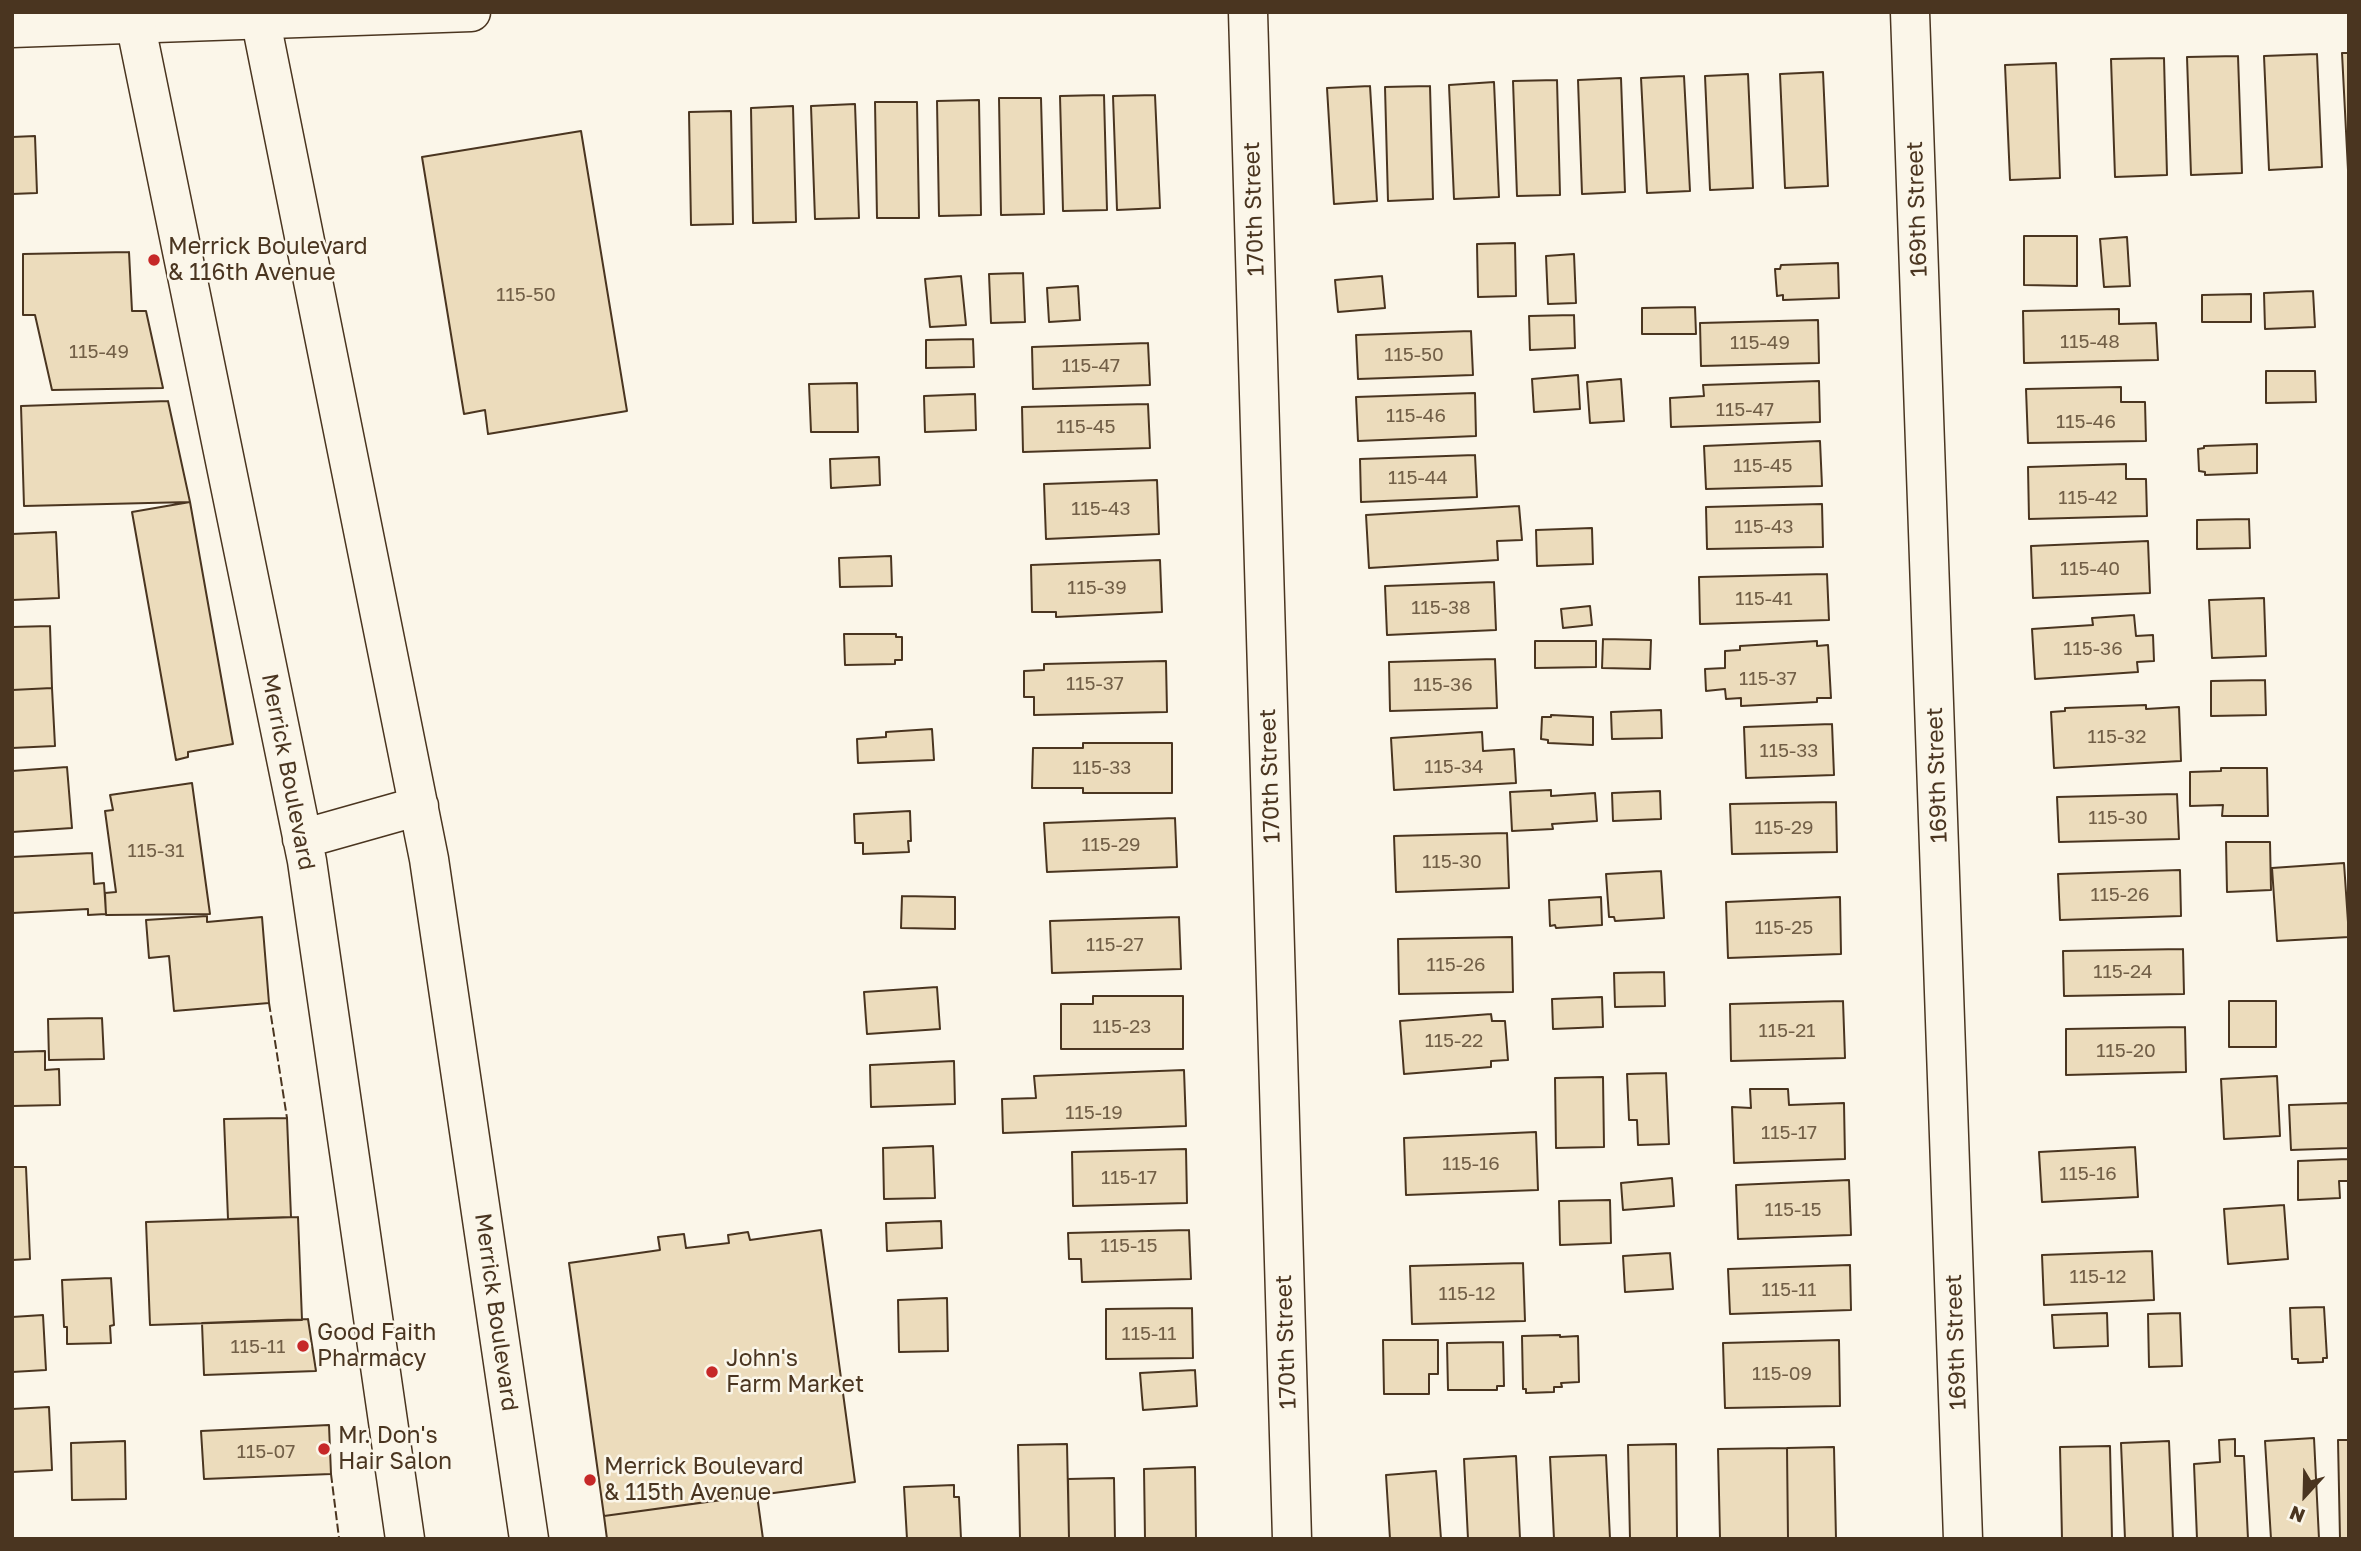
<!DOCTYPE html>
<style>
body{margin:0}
#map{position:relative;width:2361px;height:1551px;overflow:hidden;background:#fbf6e9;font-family:"Golos Text",sans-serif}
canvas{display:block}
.frame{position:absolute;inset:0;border:14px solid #4a3520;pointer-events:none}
.north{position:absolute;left:2270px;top:1460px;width:70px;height:70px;-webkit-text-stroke:5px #fbf6e9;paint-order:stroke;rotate:202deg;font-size:19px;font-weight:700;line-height:28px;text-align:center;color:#4a3520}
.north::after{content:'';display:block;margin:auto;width:24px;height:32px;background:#4a3520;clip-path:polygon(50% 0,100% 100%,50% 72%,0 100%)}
</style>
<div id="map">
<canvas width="2361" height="1551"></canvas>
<div class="frame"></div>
<div class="north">N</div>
</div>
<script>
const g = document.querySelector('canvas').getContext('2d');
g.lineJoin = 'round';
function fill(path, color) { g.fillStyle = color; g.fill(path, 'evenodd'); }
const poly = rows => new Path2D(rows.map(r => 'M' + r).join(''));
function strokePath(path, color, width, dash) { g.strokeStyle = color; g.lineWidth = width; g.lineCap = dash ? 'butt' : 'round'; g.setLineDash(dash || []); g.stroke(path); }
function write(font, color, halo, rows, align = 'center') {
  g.font = font + ' "Golos Text",sans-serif'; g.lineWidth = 5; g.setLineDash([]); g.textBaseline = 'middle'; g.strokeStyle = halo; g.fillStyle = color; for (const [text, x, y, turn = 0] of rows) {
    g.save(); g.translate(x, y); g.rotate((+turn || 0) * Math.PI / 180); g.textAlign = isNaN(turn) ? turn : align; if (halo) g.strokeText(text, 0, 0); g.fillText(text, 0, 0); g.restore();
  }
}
const building = poly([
 [2342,53,2349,53,2348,170,2342,53],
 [2317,54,2322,167,2269,170,2264,56,2317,54],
 [2238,56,2242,173,2191,175,2187,57,2238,56],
 [2164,58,2167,175,2115,177,2111,59,2164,58],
 [2056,63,2060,178,2010,180,2005,65,2056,63],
 [1823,72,1828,186,1785,188,1780,74,1823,72],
 [1748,74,1753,188,1710,190,1705,76,1748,74],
 [1684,76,1690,191,1647,193,1641,78,1684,76],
 [1621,78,1625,192,1582,194,1578,80,1621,78],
 [1557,80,1560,195,1517,196,1513,81,1557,80],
 [1494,82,1499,197,1454,199,1449,85,1494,82],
 [1370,86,1377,201,1334,204,1327,88,1370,86],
 [1430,86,1433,199,1388,201,1385,87,1430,86],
 [1104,95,1107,210,1063,211,1060,96,1104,95],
 [1155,95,1160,208,1117,210,1113,96,1155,95],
 [999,98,1041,98,1044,214,1001,215,999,98],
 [979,100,981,215,939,216,937,101,979,100],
 [875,102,917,102,919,218,877,218,875,102],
 [855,104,859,218,815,219,811,106,855,104],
 [793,106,796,222,753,223,751,108,793,106],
 [731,111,733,224,691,225,689,112,731,111],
 [581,131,627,411,488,434,485,410,464,414,422,157,581,131],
 [35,136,37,193,12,194,12,137,35,136],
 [2024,236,2077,236,2077,286,2024,285,2024,236],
 [2127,237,2130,286,2104,287,2100,239,2127,237],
 [1515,243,1516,296,1478,297,1477,244,1515,243],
 [129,252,132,311,146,311,163,388,52,390,35,315,23,315,23,254,129,252],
 [1574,254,1576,303,1548,304,1546,256,1574,254],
 [1838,263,1839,298,1783,300,1783,295,1777,296,1775,269,1780,269,1781,265,1838,263],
 [1023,273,1025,322,991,323,989,274,1023,273],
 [961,276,966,325,930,327,925,279,961,276],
 [1382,276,1385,308,1338,312,1335,280,1382,276],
 [1078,286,1080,320,1049,322,1047,288,1078,286],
 [2313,291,2315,327,2265,329,2264,293,2313,291],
 [2251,294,2251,322,2202,322,2202,295,2251,294],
 [1695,307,1696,334,1642,334,1642,308,1695,307],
 [2119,309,2119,324,2156,323,2158,360,2024,363,2023,311,2119,309],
 [1574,315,1575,348,1530,350,1529,316,1574,315],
 [1818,320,1819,363,1701,366,1700,323,1818,320],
 [1471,331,1473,375,1358,379,1356,335,1471,331],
 [973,339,974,367,926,368,926,340,973,339],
 [1148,343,1150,385,1033,389,1032,347,1148,343],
 [2266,371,2315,371,2316,402,2266,403,2266,371],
 [1578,375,1580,409,1534,412,1532,379,1578,375],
 [1621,379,1624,421,1590,423,1587,382,1621,379],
 [1819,381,1820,422,1671,427,1670,398,1704,396,1703,385,1819,381],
 [857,383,858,432,811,432,809,384,857,383],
 [2121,387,2121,402,2145,402,2146,441,2028,443,2026,389,2121,387],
 [1475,393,1476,436,1358,441,1356,397,1475,393],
 [975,394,976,430,925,432,924,396,975,394],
 [168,401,190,502,24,506,21,406,168,401],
 [1148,404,1150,448,1023,452,1022,407,1148,404],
 [1820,441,1822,486,1706,489,1704,446,1820,441],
 [2257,444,2257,473,2205,475,2205,472,2199,471,2198,449,2204,448,2204,446,2257,444],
 [1475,455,1477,497,1361,502,1360,459,1475,455],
 [879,457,880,485,831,488,830,459,879,457],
 [2126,464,2126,479,2146,479,2147,516,2029,519,2028,467,2126,464],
 [1157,480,1159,534,1046,539,1044,484,1157,480],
 [190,502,233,744,188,752,188,757,176,760,132,512,190,502],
 [1822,504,1823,547,1707,549,1706,507,1822,504],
 [1519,506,1522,540,1497,541,1498,560,1369,568,1366,515,1519,506],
 [2249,519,2250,548,2197,549,2197,520,2249,519],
 [1592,528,1593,564,1537,566,1536,530,1592,528],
 [56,532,59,598,12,600,12,534,56,532],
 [2148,541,2150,593,2033,598,2031,546,2148,541],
 [891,556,892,586,840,587,839,558,891,556],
 [1160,560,1162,612,1056,617,1056,612,1032,612,1031,565,1160,560],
 [1827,574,1829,620,1700,624,1699,577,1827,574],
 [1494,582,1496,630,1387,635,1385,586,1494,582],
 [2264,598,2266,656,2212,658,2209,600,2264,598],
 [1590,606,1592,625,1563,628,1561,609,1590,606],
 [2134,615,2136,636,2153,635,2154,661,2137,662,2138,672,2035,679,2032,629,2093,625,2092,618,2134,615],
 [50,626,52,688,12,690,12,627,50,626],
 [844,634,896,634,896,637,902,637,902,660,895,660,895,664,845,665,844,634],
 [1603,639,1651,640,1650,669,1602,668,1603,639],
 [1535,641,1596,641,1596,667,1535,668,1535,641],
 [1817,641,1817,646,1828,645,1831,698,1817,698,1817,702,1741,706,1741,698,1726,699,1725,689,1706,691,1705,669,1725,668,1725,651,1740,650,1740,646,1817,641],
 [1495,659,1497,708,1390,711,1389,662,1495,659],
 [1166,661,1167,712,1034,715,1034,697,1024,697,1024,671,1044,670,1044,664,1166,661],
 [2265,680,2266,715,2211,716,2211,681,2265,680],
 [52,688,55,746,12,748,12,690,52,688],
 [2146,705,2146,709,2179,707,2181,761,2054,768,2051,712,2065,711,2065,708,2146,705],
 [1661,710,1662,738,1612,739,1611,712,1661,710],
 [1551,715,1593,717,1593,745,1548,743,1548,740,1541,739,1542,717,1551,717,1551,715],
 [1832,724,1834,775,1746,778,1744,727,1832,724],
 [932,729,934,760,858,763,857,739,886,737,886,732,932,729],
 [1482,732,1483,751,1514,749,1516,783,1394,790,1391,738,1482,732],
 [1083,743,1172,743,1172,793,1083,793,1083,788,1032,788,1033,748,1083,748,1083,743],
 [67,767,72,828,12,832,12,771,67,767],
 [2221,768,2267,768,2268,816,2222,816,2223,805,2190,806,2190,772,2221,771,2221,768],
 [192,783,210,914,106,915,105,893,116,892,105,811,113,810,110,795,192,783],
 [1551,790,1551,796,1595,793,1597,821,1552,824,1553,829,1512,831,1510,792,1551,790],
 [1660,791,1661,819,1613,821,1612,793,1660,791],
 [2177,794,2179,839,2059,842,2057,797,2177,794],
 [1836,802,1837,852,1732,854,1730,804,1836,802],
 [910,811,911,841,908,841,909,852,863,854,863,843,855,843,854,814,910,811],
 [1175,818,1177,867,1047,872,1044,823,1175,818],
 [1507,833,1509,888,1396,892,1394,836,1507,833],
 [2226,842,2270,842,2271,890,2227,892,2226,842],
 [92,853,94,884,104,883,106,914,88,915,88,909,12,913,12,857,92,853],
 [2344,863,2349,937,2277,941,2272,868,2344,863],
 [2180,870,2181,916,2060,920,2058,874,2180,870],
 [1661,871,1664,918,1615,921,1614,917,1609,917,1606,874,1661,871],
 [902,896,955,897,955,929,901,928,902,896],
 [1601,897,1602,925,1556,928,1555,925,1550,926,1549,900,1601,897],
 [1840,897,1841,954,1728,958,1726,902,1840,897],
 [207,916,207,922,262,917,269,1003,174,1011,169,956,149,958,146,920,207,916],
 [1179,917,1181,969,1052,973,1050,921,1179,917],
 [1512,937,1513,992,1399,994,1398,939,1512,937],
 [2183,949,2184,994,2064,996,2063,951,2183,949],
 [1664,972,1665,1006,1615,1007,1614,973,1664,972],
 [937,987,940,1029,867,1034,864,992,937,987],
 [1093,996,1183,996,1183,1049,1061,1049,1061,1004,1093,1004,1093,996],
 [1602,997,1603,1027,1553,1029,1552,999,1602,997],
 [1843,1001,1845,1058,1731,1061,1730,1004,1843,1001],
 [2229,1001,2276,1001,2276,1047,2229,1047,2229,1001],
 [1491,1014,1492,1021,1505,1021,1508,1060,1491,1061,1491,1067,1404,1074,1400,1021,1491,1014],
 [102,1018,104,1059,49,1060,48,1019,102,1018],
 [2185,1027,2186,1072,2066,1075,2066,1029,2185,1027],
 [45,1051,45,1070,59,1069,60,1105,12,1106,12,1052,45,1051],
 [954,1061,955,1104,871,1107,870,1065,954,1061],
 [1184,1070,1186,1126,1003,1133,1002,1099,1036,1098,1034,1076,1184,1070],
 [1666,1073,1669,1144,1638,1145,1637,1120,1629,1120,1627,1074,1666,1073],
 [2277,1076,2280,1136,2224,1139,2221,1079,2277,1076],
 [1603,1077,1604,1147,1556,1148,1555,1078,1603,1077],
 [1750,1089,1788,1089,1789,1105,1844,1103,1845,1159,1734,1163,1732,1107,1751,1108,1750,1089],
 [2349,1103,2349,1148,2291,1150,2289,1105,2349,1103],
 [287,1118,291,1217,228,1219,224,1119,287,1118],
 [1536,1132,1538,1190,1406,1195,1404,1138,1536,1132],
 [933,1146,935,1198,884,1199,883,1148,933,1146],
 [2135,1147,2138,1197,2042,1202,2039,1152,2135,1147],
 [1186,1149,1187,1203,1073,1206,1072,1152,1186,1149],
 [2348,1159,2349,1181,2339,1181,2340,1198,2298,1200,2298,1161,2348,1159],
 [12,1167,26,1167,30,1259,12,1260,12,1167],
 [1672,1178,1674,1206,1623,1210,1621,1183,1672,1178],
 [1849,1180,1851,1235,1738,1239,1736,1185,1849,1180],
 [1610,1200,1611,1243,1560,1245,1559,1201,1610,1200],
 [2284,1205,2288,1259,2228,1264,2224,1209,2284,1205],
 [298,1217,302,1320,150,1325,146,1222,298,1217],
 [941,1221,942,1248,887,1251,886,1223,941,1221],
 [821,1230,855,1482,604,1516,569,1263,660,1250,658,1237,684,1234,686,1248,729,1243,728,1235,748,1232,750,1240,821,1230],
 [1189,1230,1191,1279,1082,1282,1081,1259,1069,1259,1068,1233,1189,1230],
 [2152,1251,2154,1300,2044,1305,2042,1255,2152,1251],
 [1670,1253,1673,1289,1625,1292,1623,1256,1670,1253],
 [1523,1263,1525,1321,1412,1324,1410,1266,1523,1263],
 [1850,1265,1851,1310,1730,1314,1728,1269,1850,1265],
 [111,1278,114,1325,110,1326,111,1343,67,1344,67,1327,64,1327,62,1280,111,1278],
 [947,1298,948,1351,899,1352,898,1300,947,1298],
 [2324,1307,2327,1358,2323,1358,2323,1362,2298,1363,2298,1359,2292,1359,2290,1308,2324,1307],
 [1192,1308,1193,1358,1106,1359,1106,1309,1192,1308],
 [2107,1313,2108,1346,2054,1348,2052,1315,2107,1313],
 [2180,1313,2182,1366,2149,1367,2148,1314,2180,1313],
 [43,1315,46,1370,12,1372,12,1317,43,1315],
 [308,1319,316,1371,204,1375,202,1323,308,1319],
 [1560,1335,1560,1337,1578,1336,1579,1382,1561,1383,1562,1387,1554,1387,1554,1392,1526,1393,1526,1389,1523,1389,1522,1336,1560,1335],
 [1383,1340,1438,1340,1438,1374,1429,1374,1429,1394,1384,1394,1383,1340],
 [1839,1340,1840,1406,1725,1408,1723,1343,1839,1340],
 [1503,1342,1504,1386,1497,1386,1497,1390,1448,1390,1447,1343,1503,1342],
 [1195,1370,1197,1406,1143,1410,1140,1373,1195,1370],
 [49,1407,52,1470,12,1472,12,1409,49,1407],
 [329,1425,331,1474,204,1479,201,1431,329,1425],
 [2314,1438,2319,1539,2271,1539,2265,1441,2314,1438],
 [2235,1439,2235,1456,2244,1456,2248,1539,2197,1539,2194,1464,2220,1462,2219,1440,2235,1439],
 [2338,1440,2349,1440,2349,1539,2340,1539,2338,1440],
 [125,1441,126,1499,72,1500,71,1443,125,1441],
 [2169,1441,2173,1539,2125,1539,2121,1443,2169,1441],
 [1067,1444,1069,1539,1020,1539,1018,1445,1067,1444],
 [1676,1444,1677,1539,1630,1539,1628,1445,1676,1444],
 [2110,1446,2112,1539,2062,1539,2060,1447,2110,1446],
 [1834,1447,1836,1539,1788,1539,1787,1448,1834,1447],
 [1787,1448,1788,1539,1720,1539,1718,1449,1787,1448],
 [1606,1455,1610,1539,1554,1539,1550,1457,1606,1455],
 [1516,1456,1520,1539,1468,1539,1464,1459,1516,1456],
 [1195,1467,1196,1539,1145,1539,1144,1469,1195,1467],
 [1436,1471,1441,1539,1390,1539,1386,1475,1436,1471],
 [1114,1478,1115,1539,1069,1539,1068,1479,1114,1478],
 [954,1485,954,1497,959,1497,961,1539,907,1539,904,1487,954,1485],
 [757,1495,763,1539,607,1539,604,1516,757,1495]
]);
fill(building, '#ecdcbc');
strokePath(building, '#4a3520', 2);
const minor = poly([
 [1248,12,1292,1539],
 [1910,12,1963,1539],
 [12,28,471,12]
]);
const primary = poly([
 [131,12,135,22,307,861,405,1539],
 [259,12,429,859,529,1539],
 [302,839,419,806]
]);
strokePath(minor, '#4a3520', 41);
strokePath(primary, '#4a3520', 41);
strokePath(minor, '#fbf6e9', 38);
strokePath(primary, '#fbf6e9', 38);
strokePath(poly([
 [269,1003,287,1118],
 [331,1474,339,1538]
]), '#4a3520', 2, [9, 3.5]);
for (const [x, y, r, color] of [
 [154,260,7,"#c62828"],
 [303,1346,7,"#c62828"],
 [712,1372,7,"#c62828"],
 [324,1449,7,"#c62828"],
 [590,1480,7,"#c62828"]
]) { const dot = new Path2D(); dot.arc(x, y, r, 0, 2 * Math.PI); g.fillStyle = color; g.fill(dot); strokePath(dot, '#fbf6e9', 2.5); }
write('19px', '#725f47', null, [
 ["115-50",526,295],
 ["115-48",2090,342],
 ["115-49",1760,343],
 ["115-49",99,352],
 ["115-50",1414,355],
 ["115-47",1091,366],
 ["115-47",1745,410],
 ["115-46",1416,416],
 ["115-46",2086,422],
 ["115-45",1086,427],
 ["115-45",1763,466],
 ["115-44",1418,478],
 ["115-42",2088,498],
 ["115-43",1101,509],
 ["115-43",1764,527],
 ["115-40",2090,569],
 ["115-39",1097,588],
 ["115-41",1764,599],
 ["115-38",1441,608],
 ["115-36",2093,649],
 ["115-37",1768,679],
 ["115-37",1095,684],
 ["115-36",1443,685],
 ["115-32",2117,737],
 ["115-33",1789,751],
 ["115-34",1454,767],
 ["115-33",1102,768],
 ["115-30",2118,818],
 ["115-29",1784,828],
 ["115-29",1111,845],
 ["115-31",156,851],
 ["115-30",1452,862],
 ["115-26",2120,895],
 ["115-25",1784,928],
 ["115-27",1115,945],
 ["115-26",1456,965],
 ["115-24",2123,972],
 ["115-23",1122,1027],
 ["115-21",1787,1031],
 ["115-22",1454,1041],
 ["115-20",2126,1051],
 ["115-19",1094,1113],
 ["115-17",1789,1133],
 ["115-16",1471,1164],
 ["115-16",2088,1174],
 ["115-17",1129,1178],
 ["115-15",1793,1210],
 ["115-15",1129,1246],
 ["115-12",2098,1277],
 ["115-11",1789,1290],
 ["115-12",1467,1294],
 ["115-11",1149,1334],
 ["115-11",258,1347],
 ["115-09",1782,1374],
 ["115-07",266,1452]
]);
write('23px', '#4a3520', '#fbf6e9', [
 ["170th Street",1254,209,-92],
 ["169th Street",1917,209,-92],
 ["Merrick Boulevard",288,772,79],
 ["169th Street",1937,775,-92],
 ["170th Street",1270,776,-92],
 ["Merrick Boulevard",496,1312,82],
 ["170th Street",1286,1342,-92],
 ["169th Street",1956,1342,-92]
]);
write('23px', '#4a3520', '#fbf6e9', [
 ["Merrick Boulevard",168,247],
 ["& 116th Avenue",168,273],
 ["Good Faith",317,1333],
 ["Pharmacy",317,1359],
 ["John's",726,1359],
 ["Farm Market",726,1385],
 ["Mr. Don's",338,1436],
 ["Hair Salon",338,1462],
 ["Merrick Boulevard",604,1467],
 ["& 115th Avenue",604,1493]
], 'left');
</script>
